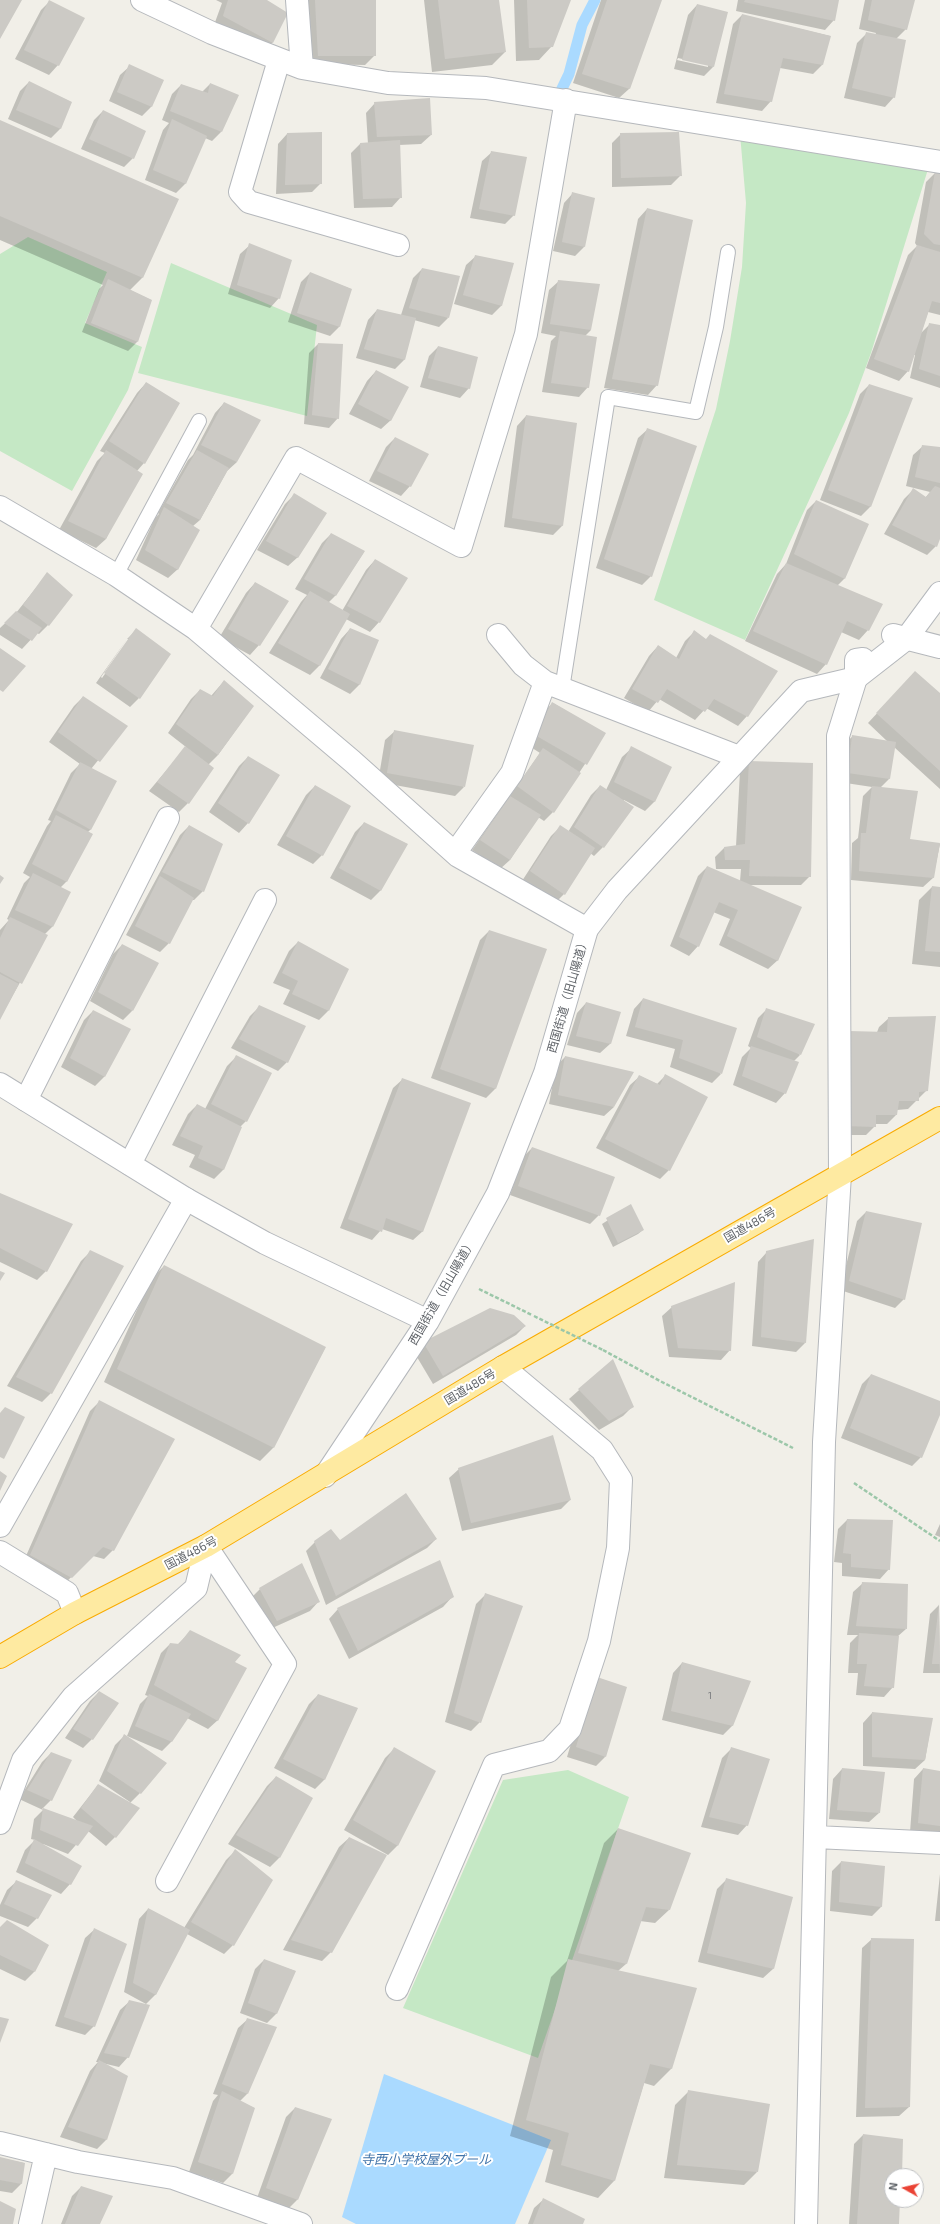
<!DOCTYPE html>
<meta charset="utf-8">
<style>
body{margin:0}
#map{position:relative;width:940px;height:2224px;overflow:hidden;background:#f1efe8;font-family:"Exo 2",sans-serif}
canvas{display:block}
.north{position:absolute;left:884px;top:2168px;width:40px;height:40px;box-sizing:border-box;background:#fff;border:1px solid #bfc1c3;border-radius:50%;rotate:278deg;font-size:11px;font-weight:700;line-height:16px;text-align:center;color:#5f6368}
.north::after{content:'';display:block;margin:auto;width:14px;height:18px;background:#ea4335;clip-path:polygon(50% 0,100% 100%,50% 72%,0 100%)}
</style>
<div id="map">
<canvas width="940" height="2224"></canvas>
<div class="north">N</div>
</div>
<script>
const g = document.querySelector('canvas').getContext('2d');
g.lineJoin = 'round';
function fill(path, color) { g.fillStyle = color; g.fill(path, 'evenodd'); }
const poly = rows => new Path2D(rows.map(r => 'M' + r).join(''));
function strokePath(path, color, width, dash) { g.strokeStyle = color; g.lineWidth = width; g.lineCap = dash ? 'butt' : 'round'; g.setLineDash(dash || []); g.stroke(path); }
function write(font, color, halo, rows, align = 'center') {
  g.font = font + ' "Exo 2","Noto Sans JP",sans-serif'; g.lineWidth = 4; g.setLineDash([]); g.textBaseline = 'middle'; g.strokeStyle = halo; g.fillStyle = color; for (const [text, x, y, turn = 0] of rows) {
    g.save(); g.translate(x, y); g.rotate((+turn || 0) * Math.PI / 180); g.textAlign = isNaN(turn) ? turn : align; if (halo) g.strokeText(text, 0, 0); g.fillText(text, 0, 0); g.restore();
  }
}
fill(poly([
 [740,134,929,166,871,353,849,413,745,640,654,600,716,409,730,341,742,267,746,203],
 [28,237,107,272,85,323,142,347,128,390,72,491,0,451,0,254],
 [171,263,317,325,307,416,138,373],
 [568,1770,629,1797,538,2058,403,2008,503,1780]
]), '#c5e8c5');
fill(poly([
 [384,2074,551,2140,515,2224,356,2224,342,2217]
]), '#aadaff');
fill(poly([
 [216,0,265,0,273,42,263,51,214,25,222,3],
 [306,0,375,0,375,55,365,65,309,64],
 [424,0,498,0,505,52,492,65,432,72],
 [514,0,570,0,552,46,539,60,516,61],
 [601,0,661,0,629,89,619,98,573,83],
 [738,0,838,0,834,20,825,30,736,11],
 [865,0,914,0,906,29,896,39,894,97,885,107,844,98,857,43,867,33,875,35,876,33,859,29],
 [50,1,58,65,49,75,15,59,41,10],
 [697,5,713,67,704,76,674,69,688,15],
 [678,58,708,65,708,67,677,60],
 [742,15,830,36,822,65,813,74,780,68,771,101,762,111,716,103,733,24],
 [130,66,163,81,151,107,142,116,109,101,120,75],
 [29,82,71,102,60,129,51,138,8,119,20,91],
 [210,84,221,132,212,141,205,138,185,184,176,193,145,180,163,130,169,123,162,120,172,94,181,85,202,92],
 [375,103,431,135,421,144,399,145,401,197,392,207,354,208,351,153,360,144,368,144,366,113],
 [103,111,133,158,124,167,81,149,94,120],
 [0,121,177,200,142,278,130,290,151,300,137,342,128,351,82,332,99,289,103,285,0,240],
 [287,134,321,183,312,192,276,194,278,144],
 [621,134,681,175,671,185,612,187,612,143],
 [492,152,514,215,505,224,470,218,482,161],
 [935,173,940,174,940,315,928,312,921,333,930,324,940,327,940,388,910,378,915,355,914,355,908,371,899,381,866,368,908,255,917,246,915,243,926,182],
 [573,193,594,199,584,247,575,256,553,251,564,203],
 [647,209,657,385,648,395,604,388,638,219],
 [250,245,279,298,270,308,228,294,240,254],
 [476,256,502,305,492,315,454,304,466,265],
 [422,269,448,318,439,327,414,320,404,360,395,369,356,358,368,320,377,310,401,315,413,278],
 [310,273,351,289,339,327,330,336,288,322,301,282],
 [559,281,591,330,585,336,588,387,579,397,542,392,551,341,556,336,541,333,549,290],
 [318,344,338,418,329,428,304,424,309,353],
 [438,347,469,388,460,398,420,387,429,356],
 [376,371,391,420,381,429,349,414,367,381],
 [146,383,144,463,137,471,106,539,96,548,59,530,97,461,105,453,100,451,137,393],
 [869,385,911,399,870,507,861,516,820,500,860,394],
 [224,403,237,462,227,471,200,520,193,526,178,569,168,578,136,560,155,518,159,514,158,513,188,460,193,455,215,413],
 [526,416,576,424,562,526,553,535,504,527,517,426],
 [648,429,651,576,642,585,596,568,638,438],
 [395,438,410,486,401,496,369,481,386,447],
 [923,446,940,448,940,537,936,546,927,555,884,534,904,499,913,490,925,498,930,492,906,486,913,455],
 [294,495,298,557,288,566,257,550,285,504],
 [816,501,868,525,844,579,837,586,868,630,859,640,841,632,826,664,817,674,745,641,777,574,786,564,807,510],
 [331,534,364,552,335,596,328,603,342,611,366,570,375,560,379,622,370,632,346,619,319,666,310,675,269,653,301,602,307,595,295,589,322,543],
 [47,574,48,625,39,634,37,633,22,649,0,635,0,628,16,613],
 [255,583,259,645,250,655,219,638,246,593],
 [350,629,377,640,359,685,350,694,320,678,341,639],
 [136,630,139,698,130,707,96,683,127,639],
 [127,639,130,639,102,678,101,677],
 [694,632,747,716,738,726,706,708,695,720,659,699,648,712,624,698,649,656,658,646,676,658,685,641],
 [224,681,253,706,218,755,208,765,188,803,179,812,149,791,186,747,168,733,191,699,200,690,211,696],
 [906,682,940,695,940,789,894,747,889,779,880,788,909,840,940,844,933,878,923,887,851,880,852,843,858,838,863,796,872,787,839,782,843,745,853,736,888,742,868,723],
 [83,697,126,726,91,769,91,829,88,832,92,834,66,882,60,888,52,927,44,935,46,936,0,1018,0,930,9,920,7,919,24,883,30,877,23,873,47,826,51,821,48,820,71,773,80,764,49,742,74,706],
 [553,703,605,734,553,812,544,821,538,817,510,860,500,869,472,850,540,753,526,744,543,712],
 [395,731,464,787,455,796,378,782,385,740],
 [632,748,655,801,645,811,624,800,603,847,594,856,590,853,564,894,555,903,522,881,551,836,560,827,568,832,591,795,600,786,606,790,622,757],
 [248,757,248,823,239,833,209,812,239,766],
 [749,762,810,876,801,885,748,885,778,960,768,969,719,945,730,919,713,912,698,946,689,956,670,946,698,876,707,867,740,881,741,869,716,869,715,857,724,848,736,846,740,771],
 [315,786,322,855,313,864,277,845,306,795],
 [364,823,407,844,380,891,371,900,330,878,355,832],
 [189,826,203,891,194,900,192,900,169,943,160,952,126,935,180,835],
 [932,887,940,888,940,967,912,964,919,900],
 [489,931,545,950,495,1089,486,1098,431,1078,480,940],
 [298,942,347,969,328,1011,319,1020,283,1004,290,990,273,983,289,951],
 [122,945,132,1011,123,1020,90,1001,113,954],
 [643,999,721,1074,712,1083,670,1067,675,1049,626,1036,634,1009],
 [586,1003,620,1013,610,1044,600,1053,567,1045,577,1013],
 [259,1007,287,1062,278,1071,231,1048,250,1016],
 [767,1009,800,1055,793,1062,785,1093,776,1103,733,1085,742,1057,751,1048,748,1046,758,1018],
 [93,1011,129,1029,104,1077,95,1086,61,1067,84,1020],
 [889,1018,927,1090,908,1109,897,1110,896,1115,887,1124,875,1124,875,1126,866,1135,838,1135,879,1027],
 [236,1057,246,1121,240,1127,223,1170,214,1179,189,1167,195,1155,172,1145,188,1114,197,1105,205,1109,227,1066],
 [565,1057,614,1107,604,1116,549,1104,556,1066],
 [640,1076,657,1084,665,1076,669,1170,660,1179,596,1148,630,1085],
 [403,1079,423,1231,413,1240,382,1229,372,1240,340,1228,393,1088],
 [532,1148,599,1215,590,1224,510,1195,523,1157],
 [0,1194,46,1271,37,1280,0,1262],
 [630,1206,643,1230,638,1234,613,1247,602,1224],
 [866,1212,904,1299,895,1308,840,1290,857,1221],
 [90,1252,51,1393,42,1402,7,1386,81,1261],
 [767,1252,805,1343,796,1352,752,1346,758,1262],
 [164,1266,325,1348,273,1448,260,1461,104,1382,151,1279],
 [672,1307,730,1350,721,1360,669,1357,662,1316],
 [525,1326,516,1335,433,1384,414,1352,423,1343],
 [612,1361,632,1407,623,1416,599,1430,569,1399],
 [871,1375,940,1402,940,1412,921,1457,912,1466,841,1438,862,1384],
 [99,1402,113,1550,104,1559,93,1556,62,1586,22,1565,90,1411],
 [459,1469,570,1500,561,1509,462,1531,449,1478],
 [847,1520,889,1569,880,1579,842,1576,842,1563,834,1562,838,1529],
 [940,1524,940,1537,935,1535],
 [436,1539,427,1548,326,1605,306,1551,315,1542],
 [863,1583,906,1629,897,1637,893,1687,884,1697,856,1695,858,1673,848,1673,850,1643,858,1635,847,1635,853,1592],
 [260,1589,319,1601,310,1611,268,1630,251,1598],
 [485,1595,480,1722,471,1731,445,1722,476,1604],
 [452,1597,443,1607,349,1659,329,1619,338,1609],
 [939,1605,940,1673,923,1673,930,1614],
 [191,1631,233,1663,218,1720,208,1729,187,1718,171,1742,162,1751,127,1736,140,1704,148,1696,145,1695,161,1653,170,1644,177,1645],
 [682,1663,733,1725,723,1735,662,1720,673,1673],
 [588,1687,605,1757,596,1766,567,1757],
 [99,1692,92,1739,83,1748,65,1738,90,1701],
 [318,1695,357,1709,324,1780,315,1789,274,1768,309,1704],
 [872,1713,932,1719,925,1760,915,1769,863,1766,863,1723],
 [124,1736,140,1793,130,1803,115,1837,106,1846,88,1831,68,1854,43,1844,70,1884,61,1894,16,1872,25,1850,35,1840,31,1839,34,1819,43,1810,19,1799,42,1762,51,1753,51,1800,42,1809,78,1822,73,1817,98,1785,129,1803,130,1802,99,1781,115,1745],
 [394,1749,434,1771,397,1846,388,1855,344,1830,385,1758],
 [731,1749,747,1825,738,1835,701,1827,722,1758],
 [842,1769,879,1813,869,1822,829,1819,833,1779],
 [923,1769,940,1772,940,1836,910,1832,914,1779],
 [276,1777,279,1858,270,1867,228,1844,267,1786],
 [618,1829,669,1910,655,1923,640,1921,626,1964,618,1971,696,1989,671,2069,654,2086,644,2083,614,2181,598,2198,545,2182,553,2150,510,2136,551,1977,567,1961,604,1843],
 [349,1838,331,1952,322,1961,283,1950,339,1847],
 [235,1851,233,1945,224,1954,187,1934,156,1994,146,2004,124,1992,139,1919,148,1909,184,1928,226,1860],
 [841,1862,884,1867,881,1907,872,1916,830,1911,832,1871],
 [940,1874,940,1921,935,1921],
 [726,1880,792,1898,773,1969,763,1978,698,1962,717,1889],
 [17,1881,37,1918,28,1927,0,1916,0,1905,7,1890],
 [0,1928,47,1945,34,1972,25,1981,0,1969],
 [95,1929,94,2026,85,2035,55,2026,85,1938],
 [872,1939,909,2107,899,2116,856,2117,862,1948],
 [264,1960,295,1971,276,2014,267,2023,240,2013,255,1969],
 [130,2001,128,2057,119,2067,102,2063,106,2140,97,2149,60,2137,90,2071,98,2062,96,2062,120,2010],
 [248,2019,275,2028,247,2094,240,2101,254,2108,232,2174,223,2183,189,2172,213,2101,218,2095,213,2094,238,2028],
 [689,2091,757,2172,744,2185,664,2178,675,2105],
 [295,2108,330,2119,297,2200,288,2209,257,2198,286,2117],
 [863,2135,901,2176,892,2176,892,2200,899,2200,898,2224,849,2224,854,2144],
 [0,2158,24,2163,21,2184,12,2193,0,2191],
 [81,2187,99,2224,61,2224,72,2196],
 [544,2199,582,2224,528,2224,534,2208]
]), '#0003');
strokePath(poly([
 [557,99,569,74,582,25,595,0]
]), '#aadaff', 11);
fill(poly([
 [0,0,22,0,0,39],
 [49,0,85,18,59,66,24,50],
 [228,0,267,0,288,13,273,43,223,16],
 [315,0,376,0,376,56,318,56],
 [438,0,499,0,506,52,445,59],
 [527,0,571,0,553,47,529,48],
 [607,0,662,0,630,89,582,74],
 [745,0,839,0,835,21,744,2],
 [872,0,915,0,907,30,868,20],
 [697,4,728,12,714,67,682,60],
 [742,14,831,36,823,65,783,58,772,102,724,94],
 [866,32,906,40,895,98,852,88],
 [129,64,164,80,152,107,117,92],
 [29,81,72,102,61,129,16,110],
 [210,83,239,95,222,132,170,111,181,84,208,93],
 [430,98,432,135,377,137,374,102],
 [103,110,146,131,134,159,89,139],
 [172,119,207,136,186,184,153,170],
 [0,120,179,199,143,278,0,216],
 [322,132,322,184,285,185,287,133],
 [679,132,682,176,621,178,620,133],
 [400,140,402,198,363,199,360,143],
 [491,151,527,157,515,216,479,209],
 [935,172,940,173,940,245,934,244,924,234],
 [572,192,595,198,585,247,562,242],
 [647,208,693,220,658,386,612,379],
 [249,243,292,260,280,299,237,285],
 [917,245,940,252,940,303,932,301,909,372,874,359],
 [475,255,514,263,502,306,463,295],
 [422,268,460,276,449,318,409,308],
 [310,272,352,289,340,327,297,313],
 [108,279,152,300,138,342,91,323],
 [558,280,600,284,591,330,550,324],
 [377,309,416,318,405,360,364,349],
 [929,323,940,325,940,376,919,369],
 [560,331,597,337,589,388,551,383],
 [318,343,343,344,339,419,312,415],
 [438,346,478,357,470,389,428,378],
 [376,370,409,387,391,421,358,404],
 [146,382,180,403,145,464,109,441],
 [869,384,913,398,871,507,828,490],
 [224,402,261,420,237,462,201,445],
 [526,415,577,423,563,526,512,518],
 [647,428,697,446,652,577,604,559],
 [395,437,429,454,411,487,377,471],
 [922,445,940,447,940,483,915,477],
 [106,450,143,474,106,539,68,521],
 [197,450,229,468,200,520,166,503],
 [935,486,940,488,940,539,937,547,892,525,913,488,926,497],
 [294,493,327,513,298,558,266,541],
 [816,500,869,524,845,579,794,554],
 [164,507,200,530,178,570,145,550],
 [331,533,365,551,336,596,304,579],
 [375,559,408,578,380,623,347,606],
 [786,563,883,604,869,631,847,621,827,665,753,631],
 [47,572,73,595,49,626,23,605],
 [255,582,289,601,260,646,228,629],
 [310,591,350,614,320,666,278,643],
 [16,611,42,628,32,641,4,623],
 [136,628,171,654,140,699,104,673],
 [350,628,379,640,360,685,328,669],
 [694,630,706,639,710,634,778,671,748,717,714,699,705,712,667,689,658,703,632,689,658,645,679,659],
 [0,648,26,666,3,692,0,690],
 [915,671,940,693,940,771,876,713],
 [224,680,254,706,218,755,176,724,200,689,213,696],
 [83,696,128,726,100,762,58,732],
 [552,702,606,733,587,765,535,735],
 [394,730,474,745,465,787,387,773],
 [852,735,896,742,890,779,848,773],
 [185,746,214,768,189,804,157,782],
 [631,746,672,767,655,802,614,782],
 [543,748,581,773,554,813,517,786],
 [248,756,280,775,249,824,218,803],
 [749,761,813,763,811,877,749,876,750,860,725,860,724,847,745,844],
 [80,762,117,781,91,830,56,810],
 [315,785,351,806,323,856,286,836],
 [600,785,634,807,604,848,574,827],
 [872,786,918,791,910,839,940,843,934,878,859,871,861,833,866,833],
 [510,796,541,815,510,860,480,840],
 [56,815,93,834,67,882,32,864],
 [364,822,408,844,381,891,339,868],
 [189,825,223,844,204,892,162,872],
 [560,825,595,848,565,895,530,871],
 [707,866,802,907,778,961,727,936,738,910,719,902,699,947,679,937],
 [33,873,71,892,53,927,15,910],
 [0,875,4,878,0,884],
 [160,876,194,898,170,944,135,926],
 [932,886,940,887,940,952,925,951],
 [10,917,48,935,22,984,0,972,0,938],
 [489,930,547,949,496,1089,440,1069],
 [298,941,349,969,329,1011,292,994,298,981,282,973],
 [122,944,159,963,133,1011,98,992],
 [0,974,19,984,0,1020],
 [643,998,737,1028,722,1074,679,1058,683,1040,635,1027],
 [586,1002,621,1012,611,1044,576,1036],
 [259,1005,306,1026,288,1063,239,1039],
 [766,1008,815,1024,801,1055,757,1037],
 [93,1010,131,1029,105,1077,70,1058],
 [936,1016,928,1091,919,1092,919,1101,899,1101,897,1115,876,1115,876,1127,847,1126,849,1031,887,1032,888,1017],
 [751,1046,799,1062,786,1094,742,1076],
 [236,1055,272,1073,247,1122,211,1104],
 [565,1056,634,1072,614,1107,558,1095],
 [665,1074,708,1097,670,1171,605,1139,639,1075,660,1085],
 [402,1078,471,1103,423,1232,386,1218,382,1232,348,1219],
 [197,1104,242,1127,224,1170,198,1158,203,1146,180,1136],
 [532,1147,615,1177,600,1216,518,1186],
 [0,1193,73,1224,47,1272,0,1248],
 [631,1204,644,1230,618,1243,606,1218],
 [866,1211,922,1223,905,1300,849,1281],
 [814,1239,806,1343,761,1337,766,1251],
 [90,1250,124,1266,52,1394,16,1377],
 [164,1265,326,1347,274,1448,117,1369],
 [0,1271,5,1273,0,1281],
 [735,1282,731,1351,678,1348,671,1306],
 [490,1308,514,1315,526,1326,443,1376,423,1342],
 [613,1359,634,1407,609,1421,578,1389],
 [871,1374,940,1401,940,1415,922,1458,850,1428],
 [99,1400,175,1439,114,1551,103,1547,72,1578,30,1555],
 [5,1407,25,1417,4,1459,0,1457,0,1413],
 [553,1435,571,1500,471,1523,458,1468],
 [0,1471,7,1476,0,1491],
 [406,1493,437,1539,336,1596,314,1541,331,1529,340,1540],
 [847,1519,893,1520,890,1570,851,1567,851,1554,843,1553],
 [440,1560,454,1597,358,1651,337,1608],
 [302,1563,320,1602,277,1621,259,1588],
 [862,1582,908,1584,907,1629,856,1626],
 [485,1593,523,1606,481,1723,454,1713],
 [939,1604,940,1664,932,1664],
 [190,1630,241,1655,235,1662,247,1668,218,1721,154,1685,170,1643,179,1644],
 [859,1633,899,1636,894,1688,864,1686,867,1664,857,1664],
 [682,1662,751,1681,733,1726,671,1711],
 [597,1677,627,1687,606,1757,576,1747],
 [99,1691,119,1703,93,1740,73,1729],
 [149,1694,191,1714,172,1742,135,1726],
 [318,1694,358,1708,325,1780,283,1759],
 [872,1712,933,1718,925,1760,872,1757],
 [124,1734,167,1763,141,1794,107,1771],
 [394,1747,436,1771,398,1846,353,1820],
 [731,1747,770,1759,748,1826,709,1817],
 [51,1752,72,1760,52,1801,27,1790],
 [842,1768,885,1772,880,1813,837,1810],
 [923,1768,940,1771,940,1826,918,1823],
 [276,1776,313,1798,280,1858,236,1835],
 [98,1784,140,1808,116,1838,81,1808],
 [43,1808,93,1826,78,1846,40,1830],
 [618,1828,691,1853,670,1910,646,1907,627,1964,578,1953],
 [349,1837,387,1855,332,1953,291,1940],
 [34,1839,82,1866,71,1885,25,1863],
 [235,1849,273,1880,234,1946,191,1922],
 [841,1861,885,1866,882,1907,839,1902],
 [726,1878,793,1897,774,1969,707,1953],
 [16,1880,52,1895,38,1919,4,1904],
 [148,1908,190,1930,156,1995,133,1983],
 [7,1920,49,1945,35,1972,0,1955,0,1927],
 [94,1928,127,1944,95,2027,64,2017],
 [871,1938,914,1939,910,2107,865,2108],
 [264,1959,296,1971,277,2014,248,2003],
 [568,1959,697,1988,672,2069,650,2064,615,2181,561,2165,569,2133,526,2120],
 [129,2000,150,2005,129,2058,104,2053],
 [0,2017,9,2019,0,2043],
 [247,2018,277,2027,248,2094,222,2084],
 [99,2060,128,2076,107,2140,68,2127],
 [688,2090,770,2104,758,2172,677,2165],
 [222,2091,255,2108,233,2174,198,2162],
 [295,2107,332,2119,298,2200,266,2188],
 [863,2134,903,2139,902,2176,892,2176,892,2200,900,2200,899,2224,857,2224],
 [0,2157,25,2163,22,2184,0,2180],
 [81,2186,113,2196,100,2224,65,2224],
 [543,2198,585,2219,583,2224,533,2224],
 [0,2201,16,2209,13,2224,0,2224]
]), '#cccac5');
const service = poly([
 [116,575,199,421],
 [562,689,608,397,696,412,716,327,728,252]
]);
const minor = poly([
 [142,0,212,33,302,68,388,83,486,88,940,162],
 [297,0,302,68],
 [279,60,240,192,249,202,398,245],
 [0,507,116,575,196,629,352,761,458,856,587,929],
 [196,629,296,458,461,546,526,334,566,100],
 [498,635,523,665,545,682,739,757],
 [893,635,940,647],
 [455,853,512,773,545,682],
 [26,1100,168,818],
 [130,1164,265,900],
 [0,1526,186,1199],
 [0,1552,67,1593,75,1613],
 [0,1823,23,1760,73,1697,196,1588,206,1546],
 [816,1837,940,1843],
 [167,1881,285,1664,206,1546],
 [397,1989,494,1765,549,1751,570,1729,599,1641,618,1548,621,1480,602,1450,503,1367],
 [0,2143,78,2162,173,2178,301,2224],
 [30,2224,46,2154],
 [806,2224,824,1442,840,1174,838,736,856,678,856,660,863,659]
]);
const tertiary = poly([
 [0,1084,186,1199,265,1243,428,1321],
 [325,1476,428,1321,498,1193,545,1073,587,929,617,890,801,691,856,678,906,639,940,593]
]);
const trunk = poly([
 [0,1657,75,1613,206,1546,503,1367,940,1118]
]);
strokePath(service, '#b5b8bc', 16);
strokePath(minor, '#b5b8bc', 24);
strokePath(tertiary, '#b5b8bc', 24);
strokePath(trunk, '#f9ab00', 24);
strokePath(poly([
 [479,1289,532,1315],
 [603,1350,660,1381,793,1448],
 [854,1483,940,1541]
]), '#9cc7a9', 2.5, [4, 2]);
strokePath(service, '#fff', 14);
strokePath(minor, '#fff', 22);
strokePath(tertiary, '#fff', 22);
strokePath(trunk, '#feeaa1', 22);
strokePath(poly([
 [534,1316,603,1350]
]), '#9cc7a9', 2.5, [4, 2]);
write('10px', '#7a7d7f', null, [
 ["1",710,1696]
]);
write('12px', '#5f6368', '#fff', [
 ["西国街道（旧山陽道）",568,995,-74],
 ["国道486号",750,1225,-30],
 ["西国街道（旧山陽道）",442,1292,-60],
 ["国道486号",470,1387,-31],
 ["国道486号",191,1553,-28]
]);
write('italic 13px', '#4174aa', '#fff', [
 ["寺西小学校屋外プール",426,2160]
]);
</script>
